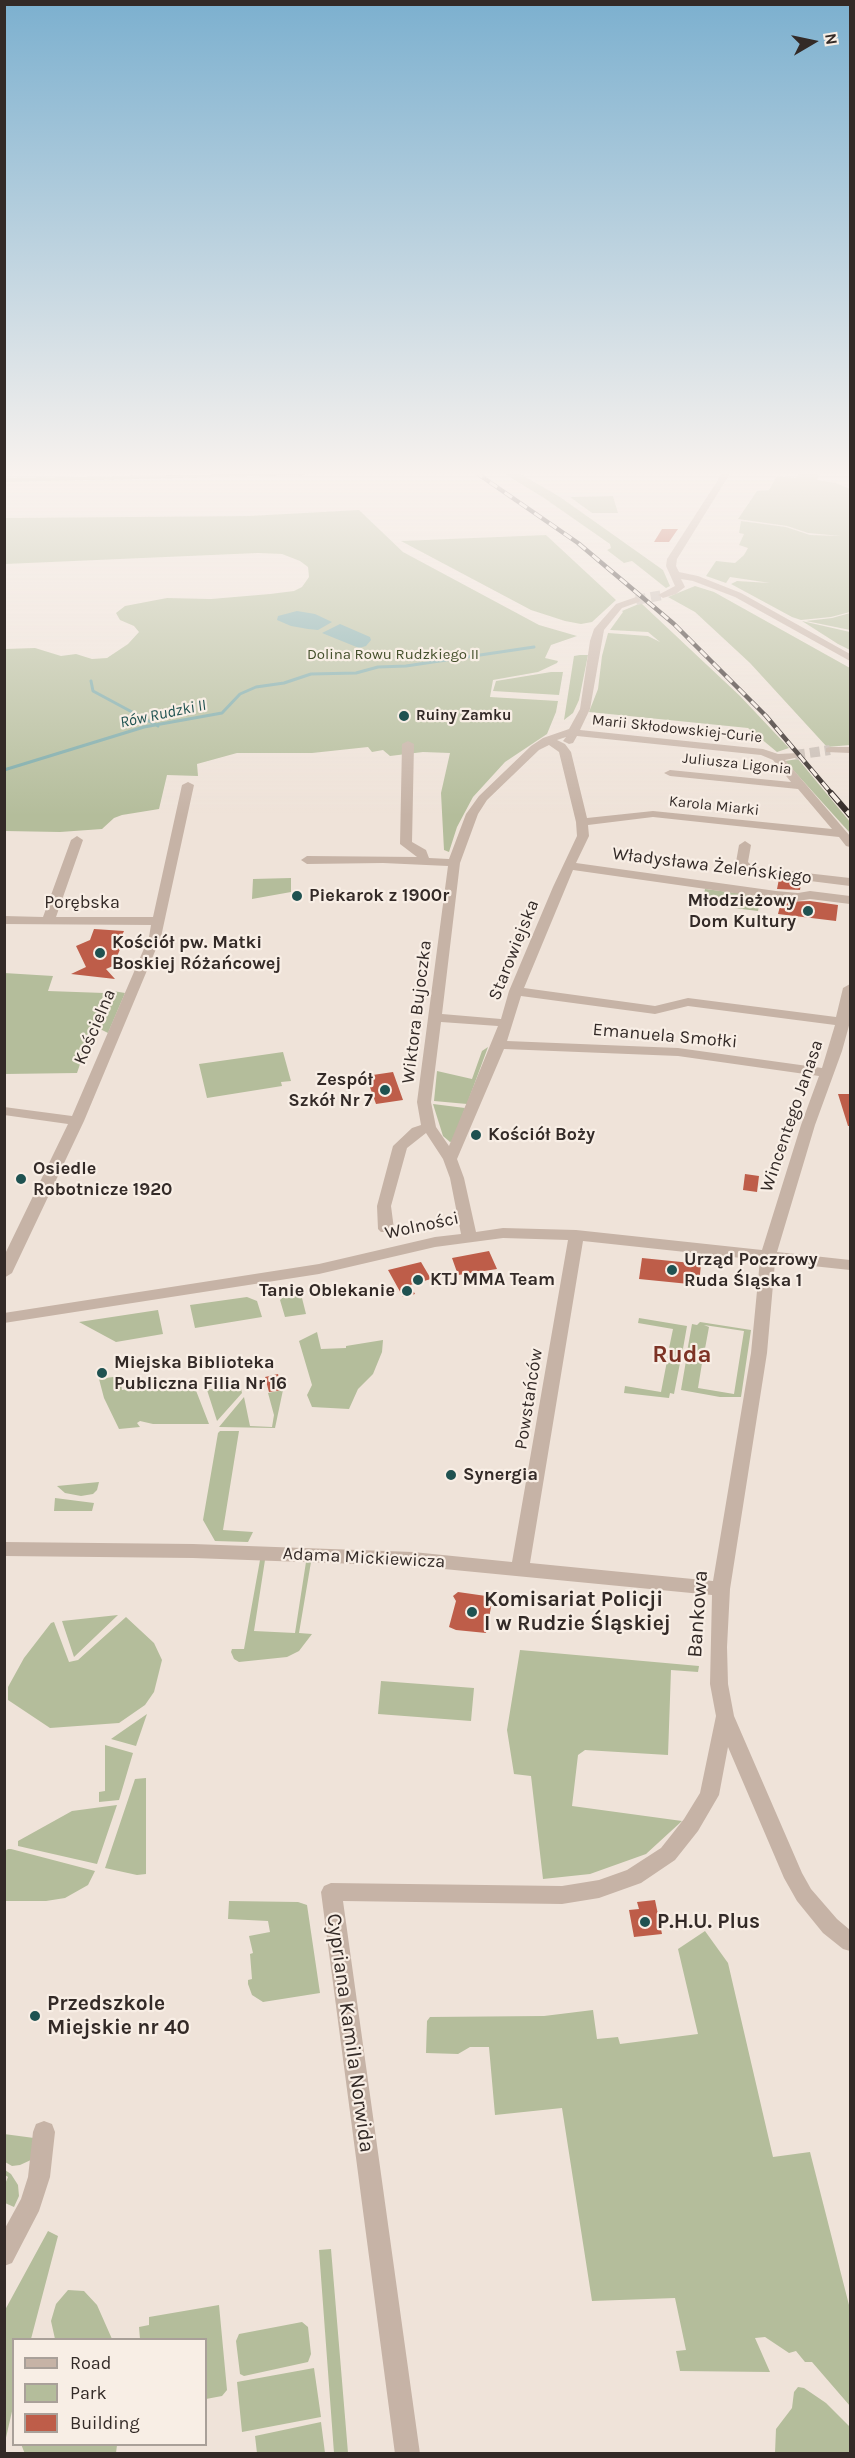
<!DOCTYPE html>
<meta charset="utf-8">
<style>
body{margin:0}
#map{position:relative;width:855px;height:2458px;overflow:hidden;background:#efe3d9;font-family:Karla,sans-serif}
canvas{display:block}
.frame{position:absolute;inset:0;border:6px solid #332a27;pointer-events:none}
.legend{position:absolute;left:12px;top:2338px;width:195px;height:108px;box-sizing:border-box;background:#f8eee5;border:2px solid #a9a099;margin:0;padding:8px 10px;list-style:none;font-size:18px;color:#332a27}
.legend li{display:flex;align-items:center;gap:12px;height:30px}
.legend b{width:30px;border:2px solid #a9a099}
.north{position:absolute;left:783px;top:12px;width:60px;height:60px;-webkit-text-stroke:4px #f8eee5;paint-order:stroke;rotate:81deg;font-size:16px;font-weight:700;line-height:24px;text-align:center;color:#332a27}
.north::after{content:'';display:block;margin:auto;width:21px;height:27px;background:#332a27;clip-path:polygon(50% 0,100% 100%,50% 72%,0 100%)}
</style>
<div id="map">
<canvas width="855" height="2458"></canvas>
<div class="frame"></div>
<ul class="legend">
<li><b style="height:8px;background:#c6b3a6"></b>Road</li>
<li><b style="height:16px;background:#b4bd9b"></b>Park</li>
<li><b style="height:16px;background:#be5d49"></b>Building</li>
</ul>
<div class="north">N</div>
</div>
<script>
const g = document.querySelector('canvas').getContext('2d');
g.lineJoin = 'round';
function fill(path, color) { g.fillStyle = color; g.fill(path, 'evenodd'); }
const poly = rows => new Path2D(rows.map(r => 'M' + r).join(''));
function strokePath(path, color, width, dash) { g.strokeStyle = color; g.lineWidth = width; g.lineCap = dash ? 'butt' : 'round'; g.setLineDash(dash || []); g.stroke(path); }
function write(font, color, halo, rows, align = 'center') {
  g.font = font + ' Karla,sans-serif'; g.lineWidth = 4.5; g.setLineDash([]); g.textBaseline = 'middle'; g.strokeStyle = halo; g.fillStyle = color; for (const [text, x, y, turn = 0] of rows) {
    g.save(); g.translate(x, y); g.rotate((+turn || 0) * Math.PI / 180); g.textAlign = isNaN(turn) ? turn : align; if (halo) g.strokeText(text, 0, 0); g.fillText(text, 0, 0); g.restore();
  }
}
fill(poly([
 [502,472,517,472,560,497,663,570,670,586,666,588,632,561,624,563,607,550,611,548,610,544,544,498],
 [800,472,819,472,817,480,836,483,850,489,850,612,831,617,801,620,792,617,731,584,737,581,770,583,730,577,726,583,706,576,716,561,735,563,744,555,748,548,739,545,744,534,739,533,741,521,786,527,810,535,841,536,808,533,787,526,738,519,757,491,769,490,777,476,796,478],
 [303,473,306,475,4,482,5,478],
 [613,496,618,513,592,513,570,497],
 [359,510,403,552,539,625,577,636,551,645,545,658,558,661,557,663,538,672,493,680,490,697,558,701,556,712,547,734,505,762,473,797,457,827,449,852,444,850,441,793,450,753,423,752,390,756,383,750,372,752,368,747,312,753,237,753,197,764,198,776,167,775,159,809,122,815,114,818,102,829,60,832,5,831,5,649,35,648,61,656,76,654,92,659,107,658,128,644,139,632,134,626,120,620,116,613,125,606,167,598,211,599,270,594,294,591,302,587,309,577,308,567,300,561,282,554,258,553,5,564,5,518,249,516],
 [546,535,616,600,592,622,581,624,565,621,531,610,401,541],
 [695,586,714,592,850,668,850,745,827,747,750,663,695,612,668,597],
 [641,603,740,696,789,748,777,752,748,728,589,712,598,689,602,656,608,633,648,636,660,642,648,632,610,630,623,612,622,611],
 [850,613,850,630,806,621,832,618],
 [802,621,850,632,850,650,838,644],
 [580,655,588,655,579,700,573,713,564,720,574,656],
 [551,672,563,672,559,695,493,691,496,681],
 [798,759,850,822,850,833,785,761],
 [291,878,291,892,252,899,253,879],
 [705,889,761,896,758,911,702,904],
 [4,973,53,976,48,991,104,993,77,1073,5,1074],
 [113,991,125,993,108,1033,100,1029],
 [488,1047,467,1104,434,1101,437,1071,472,1079,482,1051],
 [283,1052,291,1081,281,1082,282,1086,207,1098,199,1064],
 [433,1104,465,1108,453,1141,450,1142,443,1136],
 [301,1294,306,1314,285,1317,280,1300,283,1297],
 [247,1297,257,1301,262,1317,195,1328,190,1305],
 [158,1310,163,1334,116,1342,79,1322],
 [639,1318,687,1326,681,1360,667,1358,673,1329,638,1323],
 [700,1322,751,1330,741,1397,720,1397,681,1390,687,1355,703,1357,698,1388,734,1394,744,1331,704,1325,709,1327,704,1354,687,1352,692,1324,697,1325],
 [317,1332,321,1349,346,1348,346,1346,383,1340,382,1352,373,1374,358,1389,349,1409,312,1407,307,1395,312,1385,299,1341],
 [667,1361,680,1363,674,1394,670,1393,669,1398,624,1393,625,1386,661,1392],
 [113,1377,120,1377,122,1390,168,1382,195,1388,209,1424,153,1424,140,1421,137,1423,140,1427,119,1429,104,1398,99,1379],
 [240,1384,242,1393,217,1421,207,1390],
 [283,1390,275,1428,219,1427,244,1397,250,1426,272,1427,274,1415,268,1393],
 [220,1431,239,1431,223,1530,253,1532,248,1542,215,1541,203,1520,218,1433],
 [99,1482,97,1490,93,1494,81,1496,65,1493,57,1486],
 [55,1498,94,1503,92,1511,54,1511],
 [260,1560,265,1560,254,1631,295,1633,306,1562,311,1562,299,1633,312,1634,299,1651,287,1657,239,1662,234,1659,231,1652,232,1649,244,1649],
 [118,1615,74,1657,62,1621],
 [126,1617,154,1643,162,1660,154,1692,145,1705,119,1723,50,1728,8,1700,8,1687,24,1658,51,1623,54,1622,69,1662,78,1660],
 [520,1650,699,1666,698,1672,671,1670,668,1755,585,1750,578,1755,572,1806,682,1821,646,1854,590,1874,543,1879,531,1776,514,1774,507,1730],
 [381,1681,474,1688,471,1721,378,1714],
 [147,1714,136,1746,111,1739,121,1732],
 [105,1745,133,1753,119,1800,99,1802,99,1792,105,1791],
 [146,1778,146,1874,137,1875,105,1868,135,1779],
 [117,1805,97,1864,18,1846,18,1841,72,1811],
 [8,1849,11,1849,95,1871,88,1885,65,1898,46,1901,5,1901,5,1851],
 [229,1901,298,1902,307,1905,320,1993,263,2002,252,1995,248,1984,248,1980,252,1979,250,1954,253,1953,249,1936,270,1932,268,1921,228,1919],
 [705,1931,728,1963,773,2157,810,2152,850,2309,850,2406,812,2362,805,2362,796,2351,789,2353,765,2337,755,2338,770,2372,680,2371,676,2351,686,2350,675,2298,592,2301,562,2108,495,2115,489,2047,470,2047,458,2054,426,2053,427,2021,430,2017,544,2016,593,2010,597,2039,618,2037,620,2044,698,2034,678,1949],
 [4,2134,34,2138,33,2159,20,2165,12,2166,5,2162],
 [5,2170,11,2174,18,2185,19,2196,14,2207,5,2203,5,2184,8,2177,5,2175],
 [48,2231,58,2236,31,2339,14,2340,13,2407,5,2442,5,2310],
 [331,2249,348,2453,334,2453,319,2250],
 [68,2290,84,2291,97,2305,112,2339,55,2339,51,2321,56,2304],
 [219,2305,227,2390,222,2396,206,2399,206,2340,140,2339,139,2327,149,2325,149,2317],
 [302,2322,308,2327,311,2354,308,2362,244,2376,240,2374,236,2341,239,2334],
 [314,2368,321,2417,242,2432,237,2382],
 [798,2387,804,2388,826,2403,850,2427,850,2453,775,2453,776,2429,792,2408,794,2392],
 [321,2422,325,2453,257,2453,255,2436],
 [21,2444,117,2444,117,2445,116,2453,25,2454]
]), '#b4bd9b');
fill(poly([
 [297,611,315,614,332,622,318,630,308,629,291,626,277,620,278,616],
 [340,624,370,637,371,640,366,646,359,648,322,633]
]), '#7aaaa9');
strokePath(poly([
 [91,681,93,691,158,726],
 [4,770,144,727,222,713,240,694,256,687,284,683,311,674,356,673,378,667,406,666,534,647]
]), '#7aaaa9', 3);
fill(poly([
 [662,529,678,529,669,542,654,542],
 [779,879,801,882,800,890,777,889],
 [810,901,838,905,836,921,778,914,781,902],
 [94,929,124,931,117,946,121,947,113,966,106,969,115,979,71,974,86,967,76,946,90,940],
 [393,1072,403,1100,376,1104,366,1076],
 [838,1094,850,1094,850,1126,848,1126],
 [745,1174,759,1176,757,1192,743,1190],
 [489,1251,497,1269,458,1275,452,1258],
 [642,1258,701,1264,699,1285,639,1279],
 [421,1262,431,1279,410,1285,415,1294,403,1297,388,1270],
 [278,1374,283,1390,269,1392,265,1377],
 [458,1592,493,1597,486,1633,456,1630,449,1627,456,1601,453,1596],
 [655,1900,662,1934,634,1937,629,1910,639,1909,637,1902]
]), '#be5d49');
strokePath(poly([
 [636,600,663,595],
 [795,755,830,750]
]), '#c9beb5', 10, [10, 5]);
fill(poly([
 [723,472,731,472,677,559,676,566,679,572,698,576,741,593,850,654,850,661,735,597,693,581,681,579,685,587,676,594,663,598,658,595,675,586,666,566,667,559,723,472],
 [636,597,641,600,639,602,622,608,604,630,590,709,580,730,763,749,778,754,799,753,799,757,785,760,850,836,850,847,846,846,839,837,653,817,588,825,589,836,576,863,776,891,798,893,810,891,850,896,850,904,810,899,798,901,776,899,573,870,524,988,655,1006,688,998,836,1017,843,988,850,984,850,1022,842,1051,815,1125,777,1252,850,1260,850,1270,775,1262,767,1353,730,1589,727,1647,728,1684,734,1716,802,1873,811,1889,837,1919,850,1930,850,1951,843,1949,823,1933,797,1901,784,1878,728,1747,719,1795,698,1831,675,1860,641,1883,599,1898,562,1904,343,1901,420,2454,395,2454,321,1892,324,1886,331,1883,562,1886,599,1880,627,1870,661,1848,684,1819,700,1793,716,1716,710,1684,712,1595,413,1566,193,1558,4,1556,4,1542,193,1544,413,1552,512,1562,568,1240,503,1238,435,1247,319,1274,4,1323,4,1313,319,1264,435,1237,461,1234,450,1178,443,1159,426,1133,407,1148,391,1206,394,1229,391,1232,381,1232,378,1229,377,1206,393,1146,412,1128,421,1125,417,1102,448,866,383,863,307,864,301,860,307,856,417,857,400,844,402,744,408,741,414,744,412,842,426,850,429,858,449,859,466,814,479,796,531,746,543,738,569,729,580,709,590,641,594,629,616,604,636,597],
 [577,736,761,755,773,760,791,782,670,770,664,773,670,776,798,789,832,829,653,811,587,818,571,752,565,744,557,740,566,737,563,741,569,744,573,743,577,736],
 [549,745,559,752,576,822,577,836,553,887,509,991,501,1019,442,1014,460,863,478,814,487,800,539,750,549,745],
 [521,996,655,1014,688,1006,835,1025,822,1068,678,1048,507,1041,521,996],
 [441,1022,498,1026,449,1146,436,1127,431,1102,441,1022],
 [504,1049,678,1056,819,1076,801,1125,762,1250,576,1230,503,1228,476,1232,464,1178,457,1159,504,1049],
 [583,1241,760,1260,751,1353,713,1581,530,1563,583,1241],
 [830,747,850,747,850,753,826,752,826,748,830,747],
 [188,782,194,785,161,937,84,1121,12,1273,4,1278,4,1256,68,1124,4,1115,4,1107,72,1116,149,937,151,925,4,924,4,916,43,917,71,840,77,836,83,840,56,917,153,917,182,785,188,782],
 [745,841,751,845,748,862,753,867,850,878,850,886,746,873,739,869,736,862,739,845,745,841],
 [44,2121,52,2124,55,2132,50,2177,39,2211,12,2263,4,2266,4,2230,21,2199,28,2177,33,2132,36,2124,44,2121]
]), '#c6b3a6');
const railFar1 = poly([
 [475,472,578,543,674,624,766,716,832,794]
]);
const rail = poly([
 [831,793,850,815]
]);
strokePath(railFar1, '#332a27', 4.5);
strokePath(rail, '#332a27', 6);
strokePath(railFar1, '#f8eee5', 3, [9]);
strokePath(rail, '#f8eee5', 4, [12]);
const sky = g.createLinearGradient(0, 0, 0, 816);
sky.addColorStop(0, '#7cb0cf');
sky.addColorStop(0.58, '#f8f2ee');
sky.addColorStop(1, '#f8f2ee00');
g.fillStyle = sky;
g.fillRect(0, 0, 855, 816);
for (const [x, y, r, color] of [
 [404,716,6,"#1f5251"],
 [297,896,6,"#1f5251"],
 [808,911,6,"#1f5251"],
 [100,953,6,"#1f5251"],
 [385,1090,6,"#1f5251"],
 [476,1135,6,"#1f5251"],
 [21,1179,6,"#1f5251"],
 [672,1270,6,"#1f5251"],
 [418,1280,6,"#1f5251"],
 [407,1291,6,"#1f5251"],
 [102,1373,6,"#1f5251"],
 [451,1475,6,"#1f5251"],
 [472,1612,6,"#1f5251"],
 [645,1922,6,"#1f5251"],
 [35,2016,6,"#1f5251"]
]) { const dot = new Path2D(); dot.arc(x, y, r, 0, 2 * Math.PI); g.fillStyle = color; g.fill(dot); strokePath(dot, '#f8eee5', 2); }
write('15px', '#45502c', '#f8eee5', [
 ["Dolina Rowu Rudzkiego II",393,655]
]);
write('bold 15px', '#332a27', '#f8eee5', [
 ["Ruiny Zamku",416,716]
], 'left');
write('15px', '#332a27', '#f8eee5', [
 ["Marii Skłodowskiej-Curie",677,729,6],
 ["Juliusza Ligonia",737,764,6],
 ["Karola Miarki",714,806,6]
]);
write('italic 16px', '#1f5251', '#f8eee5', [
 ["Rów Rudzki II",163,714,-12]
]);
write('18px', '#332a27', '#f8eee5', [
 ["Władysława Żeleńskiego",712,866,7],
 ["Porębska",82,903],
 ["Starowiejska",514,950,-68],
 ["Wiktora Bujoczka",417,1012,-83],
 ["Kościelna",95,1027,-67],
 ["Emanuela Smołki",665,1036,5],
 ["Wincentego Janasa",792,1116,-71],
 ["Wolności",422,1226,-12],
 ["Powstańców",529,1399,-81],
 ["Adama Mickiewicza",364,1558,3]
]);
write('bold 18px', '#332a27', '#f8eee5', [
 ["Piekarok z 1900r",309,896],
 ["Młodzieżowy",796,901,"right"],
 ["Dom Kultury",796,922,"right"],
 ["Kościół pw. Matki",112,943],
 ["Boskiej Różańcowej",112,964],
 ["Zespół",373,1080,"right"],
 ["Szkół Nr 7",373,1101,"right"],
 ["Kościół Boży",488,1135],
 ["Osiedle",33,1169],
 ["Robotnicze 1920",33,1190],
 ["Urząd Poczrowy",684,1260],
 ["Ruda Śląska 1",684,1281],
 ["KTJ MMA Team",430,1280],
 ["Tanie Oblekanie",395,1291,"right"],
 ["Miejska Biblioteka",114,1363],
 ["Publiczna Filia Nr 16",114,1384],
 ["Synergia",463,1475]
], 'left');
write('bold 21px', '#332a27', '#f8eee5', [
 ["Komisariat Policji",484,1600],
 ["I w Rudzie Śląskiej",484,1624],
 ["P.H.U. Plus",657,1922],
 ["Przedszkole",47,2004],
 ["Miejskie nr 40",47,2028]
], 'left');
write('21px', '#332a27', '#f8eee5', [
 ["Bankowa",698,1614,-86],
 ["Cypriana Kamila Norwida",350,2033,82]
]);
write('bold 24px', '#7d3325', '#f8eee5', [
 ["Ruda",682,1355]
]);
</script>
